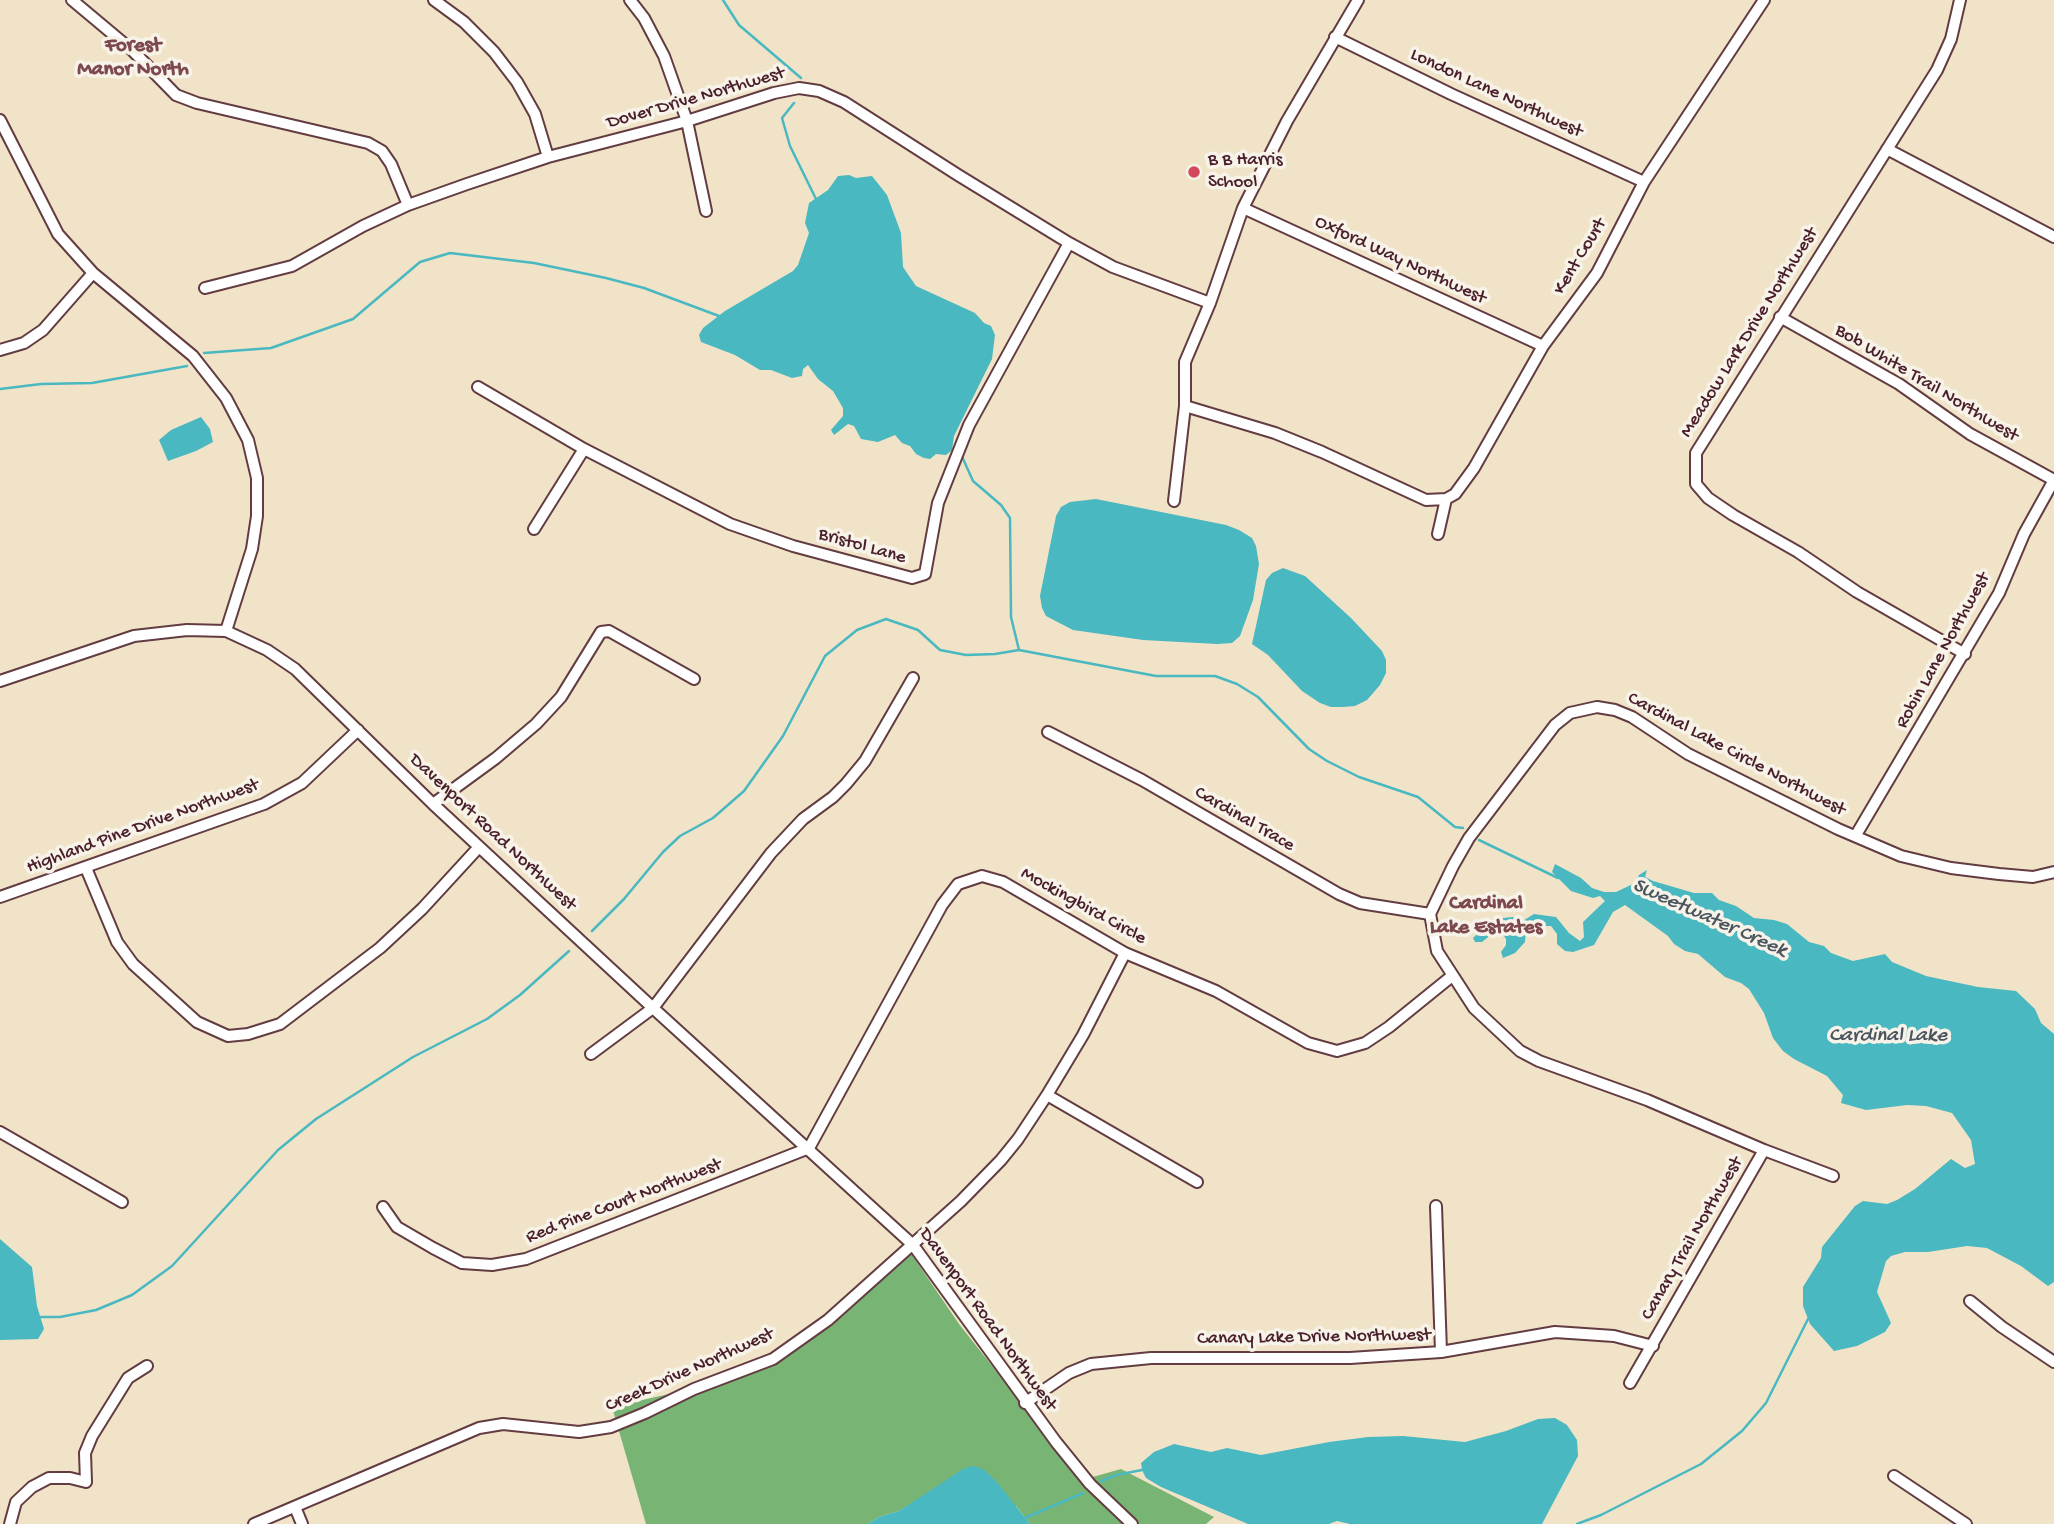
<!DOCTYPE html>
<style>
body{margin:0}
canvas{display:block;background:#f0e3c7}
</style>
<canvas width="2054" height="1524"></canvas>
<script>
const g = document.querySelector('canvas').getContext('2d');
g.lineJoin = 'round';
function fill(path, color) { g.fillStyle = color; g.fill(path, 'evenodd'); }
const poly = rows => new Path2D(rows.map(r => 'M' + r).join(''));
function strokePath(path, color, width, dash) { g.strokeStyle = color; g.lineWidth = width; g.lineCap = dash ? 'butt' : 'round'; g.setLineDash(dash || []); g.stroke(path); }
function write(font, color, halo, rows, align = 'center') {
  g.font = font + ' "Gochi Hand",sans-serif'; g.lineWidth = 7; g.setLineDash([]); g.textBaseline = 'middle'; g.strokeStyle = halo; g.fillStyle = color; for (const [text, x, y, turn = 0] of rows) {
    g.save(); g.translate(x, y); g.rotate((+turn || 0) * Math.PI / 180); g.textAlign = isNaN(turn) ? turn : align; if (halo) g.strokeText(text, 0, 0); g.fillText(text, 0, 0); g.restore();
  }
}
fill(poly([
 [910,1252,959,1324,1082,1480,1121,1469,1214,1517,1206,1524,1030,1524,1016,1506,912,1503,899,1511,879,1517,868,1524,646,1524,612,1407,708,1385,801,1338]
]), '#78b474');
fill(poly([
 [849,175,856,178,872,176,887,195,901,233,903,267,916,286,975,313,984,323,991,326,995,335,992,359,954,436,952,450,946,455,936,454,930,459,924,458,916,454,910,446,902,443,895,435,878,442,861,439,854,426,848,424,834,435,831,430,843,416,843,408,833,391,818,379,808,365,803,369,802,376,792,378,771,370,760,370,735,355,701,342,699,335,703,328,725,311,793,271,798,265,809,233,805,223,809,203,828,190,838,176],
 [201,417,210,429,213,442,196,451,168,461,159,440,171,430],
 [1096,499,1226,525,1239,530,1252,538,1256,546,1259,564,1253,600,1240,636,1232,643,1217,644,1143,640,1073,630,1046,616,1042,608,1040,596,1056,516,1061,507,1070,502],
 [1283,568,1305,576,1351,618,1382,651,1386,660,1386,673,1380,685,1367,700,1355,706,1343,707,1331,707,1320,703,1302,691,1268,655,1252,644,1266,580,1272,573],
 [1555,864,1581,878,1592,888,1604,892,1616,892,1635,883,1639,875,1647,870,1645,877,1653,881,1694,893,1712,893,1719,900,1736,906,1754,918,1774,920,1787,924,1809,942,1824,946,1831,953,1853,961,1885,954,1892,962,1926,976,1978,987,2016,991,2035,1009,2041,1023,2054,1034,2054,1282,2048,1286,2021,1266,1987,1248,1967,1246,1928,1252,1905,1252,1891,1256,1886,1261,1877,1292,1891,1323,1885,1332,1857,1346,1834,1351,1810,1324,1803,1306,1803,1287,1821,1258,1822,1247,1855,1206,1863,1201,1887,1204,1897,1200,1915,1189,1951,1159,1965,1168,1975,1164,1971,1140,1952,1113,1926,1106,1907,1105,1866,1110,1841,1103,1843,1095,1827,1076,1794,1059,1783,1051,1773,1038,1764,1013,1749,989,1741,983,1725,977,1698,954,1685,951,1674,944,1668,936,1625,905,1613,912,1594,945,1573,952,1565,951,1557,944,1557,934,1551,926,1535,926,1526,929,1525,942,1515,953,1503,958,1501,952,1506,945,1506,939,1501,931,1492,934,1482,942,1475,942,1473,938,1493,919,1513,917,1521,922,1534,914,1556,917,1569,933,1580,941,1584,937,1583,922,1605,901,1600,896,1593,898,1571,891,1552,872],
 [0,1239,32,1267,37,1306,44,1329,38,1339,0,1340],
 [1555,1418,1567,1425,1577,1440,1578,1456,1542,1524,1350,1524,1337,1521,1329,1524,1248,1524,1161,1487,1146,1478,1142,1470,1141,1463,1154,1452,1174,1444,1211,1452,1227,1448,1261,1455,1329,1442,1368,1437,1403,1436,1465,1442,1506,1431,1538,1419],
 [973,1466,983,1469,996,1481,1030,1524,868,1524,879,1517,899,1511,963,1469]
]), '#49b8c1');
strokePath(poly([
 [723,0,739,25,801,78],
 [794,103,782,118,790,146,816,199],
 [204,353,271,348,353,319,420,262,450,253,534,263,606,278,644,288,719,316],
 [0,389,41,384,92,383,187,366],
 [960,452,973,481,1001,505,1010,518,1011,617,1019,650],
 [1479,840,1558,878],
 [592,931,624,899,663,852,680,836,713,818,744,791,783,736,825,656,857,630,886,619,918,630,940,650,966,655,995,654,1019,650,1156,676,1215,676,1237,684,1258,697,1309,749,1327,761,1359,777,1418,797,1455,827,1463,828],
 [41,1317,60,1317,96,1310,132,1295,172,1266,278,1150,316,1119,413,1057,487,1019,520,995,569,951],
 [1101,1481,1116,1475,1142,1470],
 [1025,1518,1083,1493],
 [1577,1524,1601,1515,1701,1464,1742,1431,1766,1403,1808,1319]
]), '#49b8c1', 2.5);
const minor = poly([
 [72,0,133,51,176,95,197,103,368,143,382,151,391,164,408,205],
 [434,0,464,22,494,52,517,82,535,114,548,157],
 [630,0,644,18,664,56,687,121,706,211],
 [1960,0,1951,39,1937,70,1696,453,1696,484,1708,498,1733,515,1798,552,1857,592,1965,654],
 [1335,37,1451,94,1644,182],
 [0,120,58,234,93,273,193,356,226,398,248,440,257,478,257,516,252,549,226,631,267,650,295,669,433,804,653,1008,913,1245,1056,1442,1090,1484,1132,1524],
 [1887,149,2054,237],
 [1243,208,1543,346],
 [205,288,292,266,363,226,408,205,467,184,548,157,687,121,774,93,799,88,819,91,844,102,958,175,1069,243,1113,267,1210,303],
 [1780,317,1899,384,1970,434,2054,480],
 [0,350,24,343,43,330,93,273],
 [478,387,584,449,730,524,793,546,912,578,925,574,938,503,969,425,1069,243],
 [1185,406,1275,433,1322,452,1426,500,1446,499],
 [1174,501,1185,406,1185,362,1210,303,1243,208,1287,121,1358,0],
 [534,529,584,449],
 [1438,534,1446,499,1455,494,1474,468,1543,346,1597,273,1644,182,1764,0],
 [0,681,134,636,187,630,226,631],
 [1048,732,1142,780,1339,894,1360,903,1430,914],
 [433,804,496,758,536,724,561,697,601,632,609,631,694,679],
 [1856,835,1999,593,2024,534,2054,480],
 [86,868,117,942,133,964,197,1022,228,1036,248,1034,280,1024,380,948,422,909,479,847],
 [0,897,264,804,302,783,358,730],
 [591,1054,653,1008,771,853,803,819,833,797,846,784,865,761,913,678],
 [1047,1095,1197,1182],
 [0,1132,122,1202],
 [1833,1176,1764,1150,1647,1100,1539,1061,1520,1051,1474,1008,1437,951,1430,914,1453,866,1469,838,1555,725,1570,713,1597,707,1615,710,1632,717,1688,754,1838,829,1901,856,1951,868,1999,874,2033,877,2054,872],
 [1436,1206,1441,1352],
 [383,1207,397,1227,433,1248,462,1263,492,1265,526,1259,809,1148,942,905,958,884,982,876,1003,882,1125,953,1216,991,1308,1043,1337,1051,1365,1043,1389,1027,1452,976],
 [1970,1301,2002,1327,2054,1362],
 [1630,1383,1764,1150],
 [1025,1403,1069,1373,1091,1364,1151,1358,1350,1358,1441,1352,1555,1332,1614,1336,1653,1346],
 [1894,1476,1966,1524],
 [295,1507,302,1524],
 [10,1524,16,1502,32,1487,49,1478,70,1478,86,1482,85,1453,92,1436,128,1378,147,1366],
 [254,1524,479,1428,503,1424,579,1432,611,1427,645,1413,694,1389,773,1359,828,1320,961,1201,1001,1160,1018,1139,1047,1095,1083,1035,1125,953]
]);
strokePath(minor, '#633c42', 14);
strokePath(minor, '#fff', 10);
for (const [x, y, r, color] of [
 [1194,172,7,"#d1495b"]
]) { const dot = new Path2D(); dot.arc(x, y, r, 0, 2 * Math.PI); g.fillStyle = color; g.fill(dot); strokePath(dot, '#f7f3e8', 2.5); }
write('19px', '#4a1f2b', '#f7f3e8', [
 ["London Lane Northwest",1496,94,25],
 ["Dover Drive Northwest",696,99,-16],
 ["Kent Court",1581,257,-59],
 ["Oxford Way Northwest",1400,261,25],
 ["Meadow Lark Drive Northwest",1750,333,-58],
 ["Bob White Trail Northwest",1926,384,31],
 ["Bristol Lane",862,547,16],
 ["Robin Lane Northwest",1944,651,-61],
 ["Cardinal Lake Circle Northwest",1736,755,28],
 ["Cardinal Trace",1244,820,30],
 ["Highland Pine Drive Northwest",143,827,-20],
 ["Davenport Road Northwest",492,833,43],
 ["Mockingbird Circle",1083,907,29],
 ["Red Pine Court Northwest",624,1202,-21],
 ["Canary Trail Northwest",1693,1239,-60],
 ["Davenport Road Northwest",987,1320,54],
 ["Canary Lake Drive Northwest",1314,1338,-1],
 ["Creek Drive Northwest",690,1371,-24]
]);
write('19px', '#4a1f2b', '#f7f3e8', [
 ["B B Harris",1208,161],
 ["School",1208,183]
], 'left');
write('bold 21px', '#7d494f', '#f7f3e8', [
 ["Forest",133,47],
 ["Manor North",133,71],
 ["Cardinal",1486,905],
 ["Lake Estates",1486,929]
]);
write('italic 21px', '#4a5560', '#f7f3e8', [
 ["Sweetwater Creek",1709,919,24],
 ["Cardinal Lake",1888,1037]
]);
</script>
